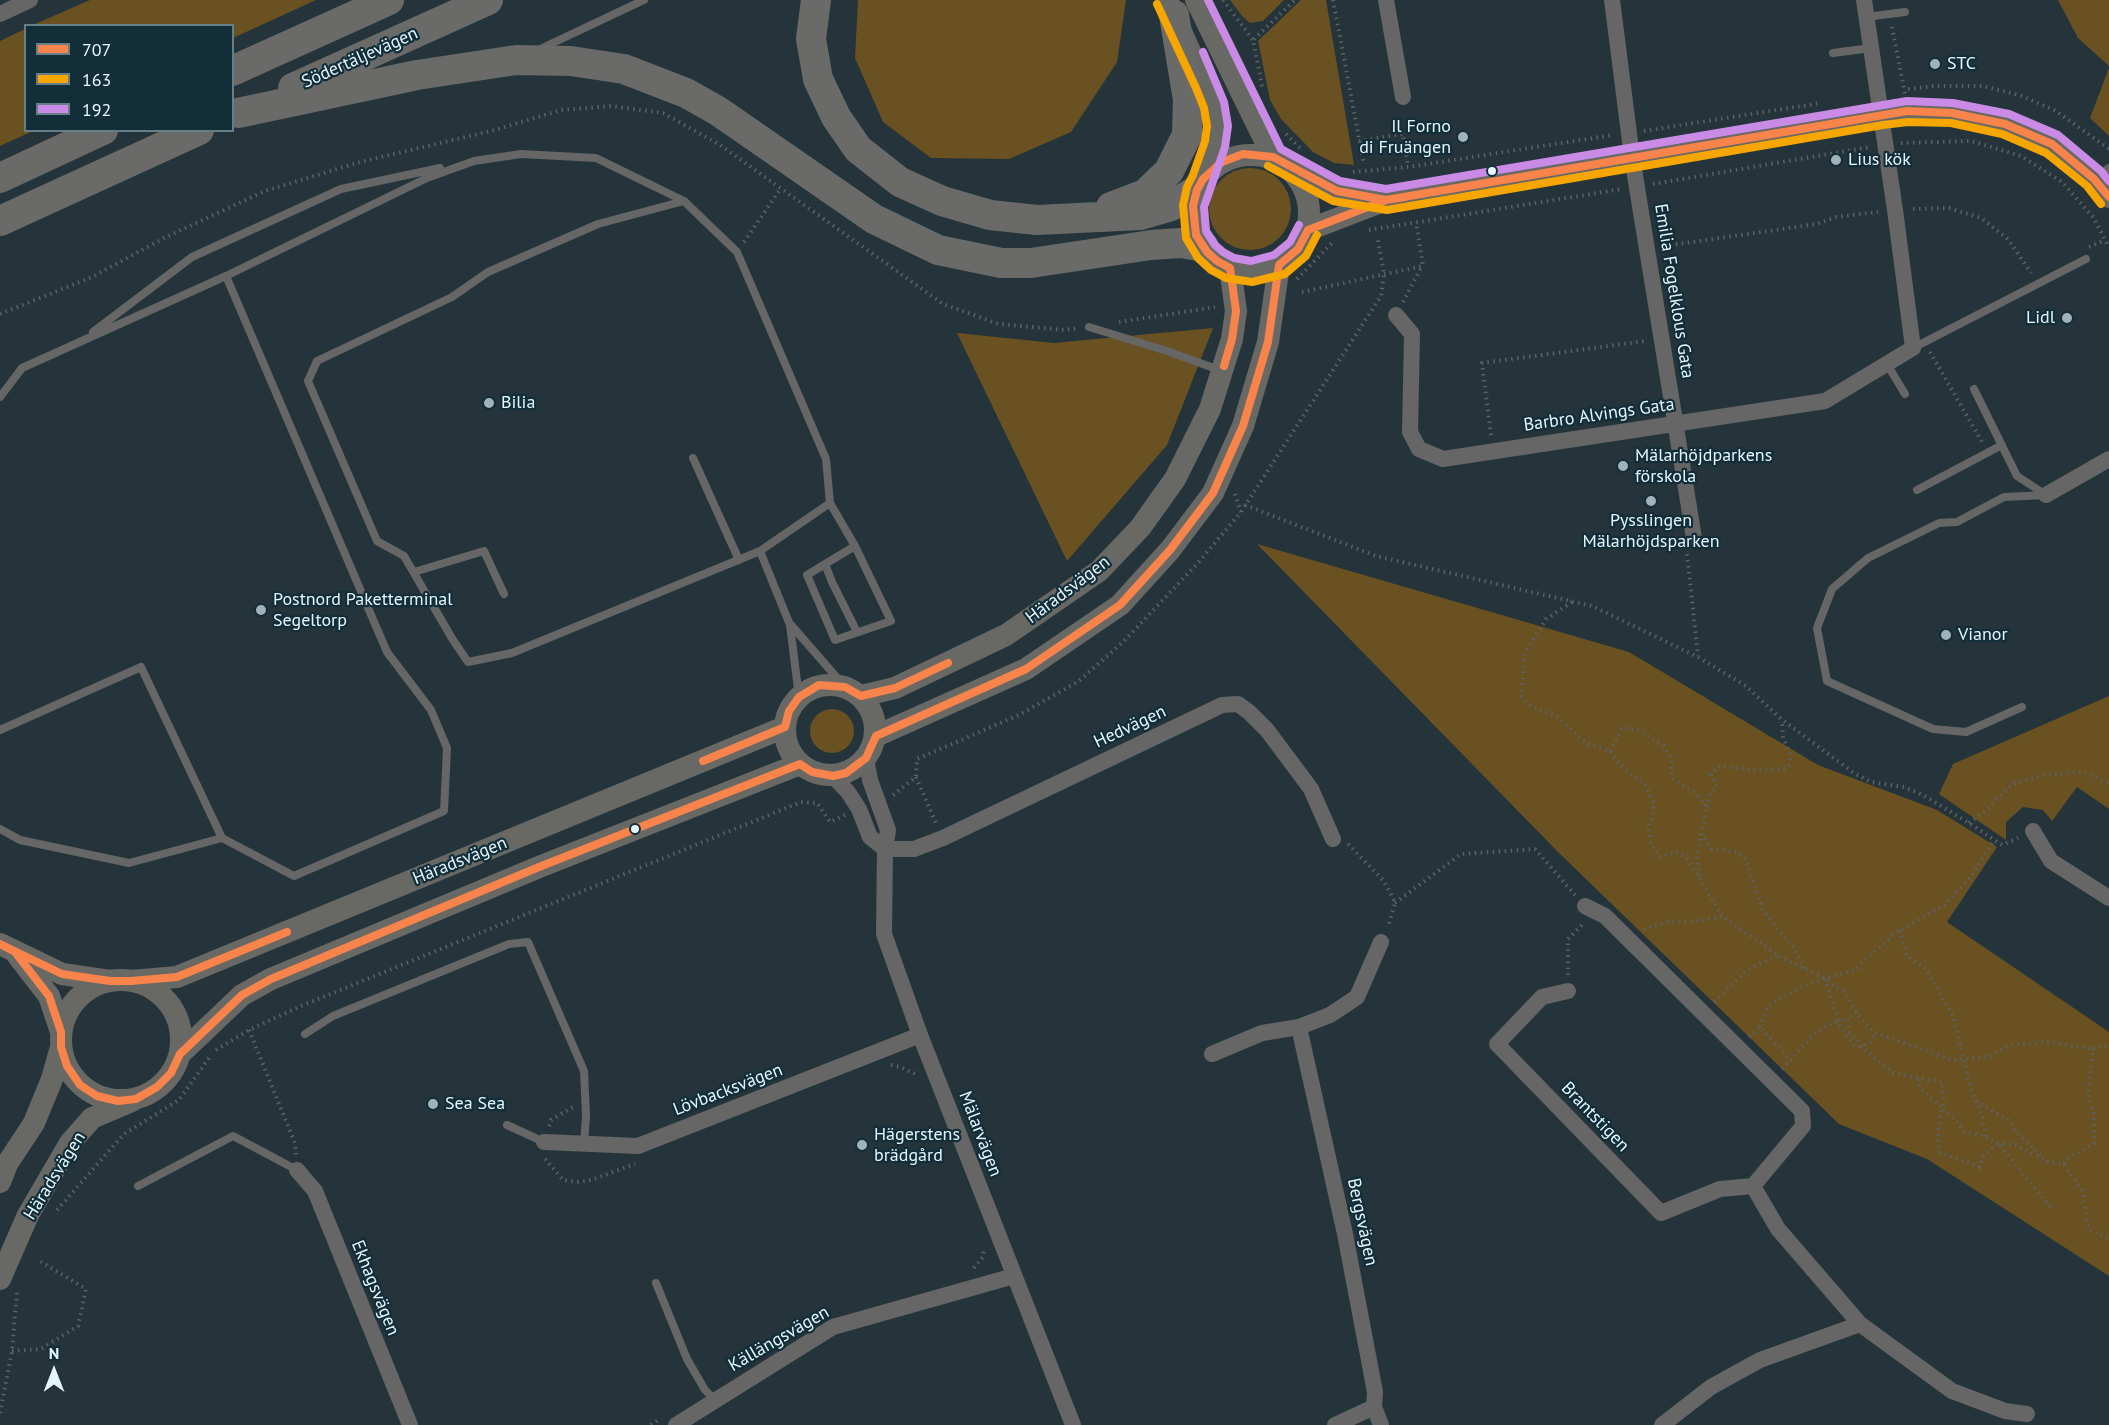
<!DOCTYPE html>
<meta charset="utf-8">
<style>
body{margin:0}
#map{position:relative;width:2109px;height:1425px;overflow:hidden;background:#25343b;font-family:"PT Sans",sans-serif}
canvas{display:block}
.legend{position:absolute;left:24px;top:24px;width:210px;height:108px;box-sizing:border-box;background:#112e39;border:2px solid #667e87;margin:0;padding:8px 10px;list-style:none;font-size:18px;color:#e6f6fd}
.legend li{display:flex;align-items:center;gap:12px;height:30px}
.legend b{width:30px;border:2px solid #667e87}
.north{position:absolute;left:24px;top:1341px;width:60px;height:60px;-webkit-text-stroke:4px #112e39;paint-order:stroke;rotate:0deg;font-size:16px;font-weight:700;line-height:24px;text-align:center;color:#e6f6fd}
.north::after{content:'';display:block;margin:auto;width:21px;height:27px;background:#e6f6fd;clip-path:polygon(50% 0,100% 100%,50% 72%,0 100%)}
</style>
<div id="map">
<canvas width="2109" height="1425"></canvas>
<ul class="legend">
<li><b style="height:8px;background:#f8844c"></b>707</li>
<li><b style="height:8px;background:#f7a600"></b>163</li>
<li><b style="height:8px;background:#ca8be6"></b>192</li>
</ul>
<div class="north">N</div>
</div>
<script>
const g = document.querySelector('canvas').getContext('2d');
g.lineJoin = 'round';
function fill(path, color) { g.fillStyle = color; g.fill(path, 'evenodd'); }
const poly = rows => new Path2D(rows.map(r => 'M' + r).join(''));
function strokePath(path, color, width, dash) { g.strokeStyle = color; g.lineWidth = width; g.lineCap = dash ? 'butt' : 'round'; g.setLineDash(dash || []); g.stroke(path); }
function write(font, color, halo, rows, align = 'center') {
  g.font = font + ' "PT Sans",sans-serif'; g.lineWidth = 4.5; g.setLineDash([]); g.textBaseline = 'middle'; g.strokeStyle = halo; g.fillStyle = color; for (const [text, x, y, turn = 0] of rows) {
    g.save(); g.translate(x, y); g.rotate((+turn || 0) * Math.PI / 180); g.textAlign = isNaN(turn) ? turn : align; if (halo) g.strokeText(text, 0, 0); g.fillText(text, 0, 0); g.restore();
  }
}
fill(poly([
 [90,0,316,0,233,38,232,26,33,25],
 [858,0,1126,0,1117,62,1071,132,1009,159,931,158,883,122,855,58],
 [1230,0,1284,0,1263,21,1250,23,1242,16],
 [1301,0,1326,0,1354,165,1334,163,1313,152,1281,119,1270,100,1258,41],
 [2058,0,2109,0,2109,66,2078,38],
 [25,29,26,130,33,131,0,146,0,41],
 [2109,68,2109,136,2090,118],
 '1209 209a41 41 0 1 1 82 0a41 41 0 1 1-82 0Z',
 [1213,328,1167,445,1067,561,957,333,1054,343],
 [1257,544,1629,652,1818,765,1937,810,1997,847,1947,922,2109,1032,2109,1276,1927,1159,1839,1124,1558,852],
 [2109,696,2109,809,2077,787,2052,821,2043,810,2023,807,2006,822,2006,840,1939,794,1953,764],
 '810 731a22 22 0 1 1 44 0a22 22 0 1 1-44 0Z'
]), '#695121');
strokePath(poly([
 [1223,0,1253,40],
 [1333,0,1364,165],
 [1892,27,1905,94],
 [1262,86,1253,40,1295,0],
 [1908,89,1934,86,1983,86,2022,96,2056,111,2109,149],
 [1644,131,1821,103],
 [1286,134,1302,150],
 [1359,141,1403,134,1408,167],
 [1901,143,1971,141,2021,156,2062,182,2093,217,2109,247],
 [1353,172,1408,167,1613,135],
 [1653,184,1870,147],
 [1913,209,1949,208,1981,218,2008,239,2031,273],
 [1369,230,1622,189],
 [744,242,781,188],
 [1664,246,1817,224,1836,217,1878,212],
 [2089,247,2105,240],
 [1297,279,1332,243],
 [1302,292,1423,266,1416,222],
 [1403,302,1422,266],
 [0,314,92,277,166,237,265,191,360,162,495,130,561,110,611,106,663,113,720,145,943,304,999,324,1064,330,1079,328],
 [1119,322,1215,307],
 [1930,352,1982,442],
 [1491,435,1482,363,1646,341],
 [1235,494,1241,512],
 [1245,505,1376,556,1592,606,1698,657,1746,686,1781,719,1854,773,1871,782,1904,787,1923,795,1969,823,2002,845,2018,838],
 [1687,554,1698,656],
 [1572,602,1546,619,1524,655,1522,696,1527,704,1558,717,1587,744,1610,751,1624,769,1646,786,1654,804,1653,815,1648,827,1651,843,1659,857,1676,852,1686,857,1722,916,1782,958,1825,978,1846,994,1858,1015,1875,1033,1952,1060,1989,1057,2010,1045,2049,1042,2093,1049],
 [1610,751,1623,727,1638,730,1664,746,1671,758,1672,778,1695,793,1707,807,1701,834,1712,849,1738,852,1747,862,1763,910,1795,950,1805,969],
 [916,777,936,823],
 [893,795,916,777,917,759,1019,715,1079,681,1123,642,1197,564,1241,512,1381,296,1384,273,1377,236],
 [1707,807,1710,794,1717,786,1711,775,1718,766,1757,771,1787,768,1790,763,1790,753,1783,738,1782,720],
 [1969,823,1987,810,2008,788,2016,783,2045,775,2084,772,2109,784],
 [1348,844,1383,880,1390,892,1395,903,1388,927],
 [1700,876,1697,858,1701,834],
 [1395,903,1461,854,1535,849,1575,895],
 [1644,930,1647,928,1669,922,1702,921,1722,916],
 [1900,930,1906,955,1926,969,1954,1018,1971,1089,1982,1115,1986,1137],
 [1568,975,1568,939,1584,923],
 [1825,979,1840,1025,1854,1045,1859,1047,1870,1043,1875,1033],
 [1714,1002,1748,969,1777,956],
 [1856,1012,1847,1019,1850,1032,1864,1049,1893,1073,1942,1082,1944,1097,1942,1107,1957,1122,1963,1131,1980,1135,1998,1143,2014,1144,2049,1162,2064,1164,2082,1190,2089,1229,2109,1239],
 [1760,1027,1768,1006,1799,988,1825,978,1856,970,1864,961,1898,931,1945,905,1971,877,1994,840],
 [249,1030,295,1143,296,1155],
 [1749,1037,1760,1027,1790,1060],
 [216,1050,249,1030,301,1006,801,802,817,803,830,822,845,815],
 [891,1065,900,1067,918,1075],
 [1782,1069,1819,1030,1838,1021,1847,1019],
 [1919,1079,1918,1083,1921,1089,1942,1107,1938,1133,1939,1152,1980,1167,1982,1158,1998,1143,2053,1210],
 [1976,1101,2008,1120,2020,1136,2043,1157],
 [549,1126,551,1120,573,1107],
 [545,1159,563,1180,577,1182,591,1180,635,1164],
 [2064,1164,2069,1158,2094,1143,2094,1116,2088,1094,2093,1049,2109,1045],
 [57,1210,124,1134,179,1100,211,1055],
 [974,1268,983,1257,984,1249],
 [12,1351,41,1349,78,1326,86,1289,38,1260],
 [0,1413,12,1351,17,1291],
 [651,1425,660,1419]
]), '#5e6162', 4, [1.5, 4.5]);
strokePath(poly([
 [1866,17,1905,12],
 [538,50,644,0],
 [1833,53,1871,48],
 [2094,178,2109,168],
 [684,201,598,224,488,272,452,297,317,361,308,381,377,541,404,556,453,640,468,662,512,653,760,551],
 [1089,327,1167,351,1222,371],
 [93,332,192,257,341,189,440,168],
 [1913,348,2086,259],
 [1887,364,1905,394],
 [1974,389,2017,476,2046,495],
 [0,397,22,368,226,276,427,178,474,161,521,154,596,158,684,201,737,252,826,459,830,503,760,551,790,625,799,697],
 [693,458,739,560],
 [1917,490,2002,445],
 [830,503,855,546,891,621,835,640,807,575,855,546],
 [825,564,832,582,857,632],
 [414,572,484,551,504,594],
 [791,625,845,687],
 [2022,707,1966,732,1933,729,1827,681,1817,628,1832,589,1868,558,1939,523,1957,522,2004,497,2046,495],
 [0,730,141,667,222,838,129,863,20,840,0,829],
 [222,838,294,876,444,811,447,748,431,710,387,652,226,276],
 [305,1034,333,1016,509,944,528,942,584,1071,586,1116,584,1144],
 [507,1125,544,1142],
 [138,1186,233,1136,297,1170],
 [656,1283,687,1359,705,1390,715,1400]
]), '#656665', 8);
strokePath(poly([
 [1386,0,1403,97],
 [1612,0,1632,157,1694,538],
 [0,14,30,0],
 [1396,315,1412,334,1410,432,1419,449,1443,459,1825,401,1913,348,1895,210,1864,0],
 [2046,495,2109,459],
 [866,758,870,780,888,830,885,849,884,934,920,1035,1073,1425],
 [833,776,848,792,859,809,870,837,885,849],
 [2033,831,2051,861,2109,898],
 [885,849,914,849,943,838,1222,705,1238,704,1249,712,1267,730,1311,789,1333,839],
 [1568,991,1542,997,1497,1044,1661,1213,1720,1189,1753,1186,1803,1126,1802,1111,1605,916,1585,906],
 [1212,1054,1262,1033,1299,1027],
 [544,1142,638,1146,920,1035],
 [297,1170,315,1191,410,1425],
 [1753,1186,1778,1229,1860,1324,1952,1391,2005,1411,2027,1414],
 [676,1425,833,1327,1014,1276],
 [1335,1425,1374,1407],
 [1381,1425,1374,1407,1375,1392,1345,1234,1299,1027,1330,1015,1357,997,1381,942],
 [1662,1425,1711,1387,1760,1360,1860,1324]
]), '#656665', 16);
strokePath(poly([
 [1167,0,1214,105,1218,126,1215,144,1204,177],
 [1196,0,1273,157],
 '1193 213a58 58 0 1 1 116 0a58 58 0 1 1-116 0Z',
 [1292,168,1337,191,1386,200],
 [1308,230,1386,200,1907,111,1952,113,2005,124,2052,144,2094,179,2109,197],
 '785 730a45 45 0 1 1 90 0a45 45 0 1 1-90 0Z',
 [861,696,895,688,1006,635,1099,571,1140,528,1175,479,1210,409,1232,339,1236,311,1230,268],
 [876,736,1026,669,1120,605,1170,550,1213,493,1243,426,1268,342,1279,265],
 [0,944,62,974,110,981],
 [18,956,49,996,61,1032],
 '61 1040a60 60 0 1 1 120 0a60 60 0 1 1-120 0Z',
 [131,981,177,977,785,727],
 [180,1054,242,995,271,979,539,867,800,764],
 [0,1182,7,1164,34,1123,52,1079,61,1047],
 [0,1279,28,1215,70,1143,92,1118,132,1101]
]), '#686865', 22);
strokePath(poly([
 [816,0,811,39,818,79,836,117,858,149,900,182,942,201,990,215,1037,220,1140,215,1171,206,1197,190],
 [232,71,389,0],
 [293,88,488,0],
 [238,113,417,75,516,60,571,61,624,69,686,93,718,111,874,219,938,250,1001,263,1031,263,1151,245,1181,243,1204,247],
 [0,178,103,130],
 [1111,207,1145,194,1169,171,1187,135,1188,100,1174,15],
 [0,221,199,130]
]), '#6a6b69', 30);
strokePath(poly([
 [1224,366,1232,339,1236,311,1230,268,1217,261,1207,252,1196,235,1193,206,1197,190,1203,179,1222,162,1243,154,1273,157,1337,191,1386,200,1405,197],
 [703,761,785,727,789,711,799,697,819,685,845,687,861,696,895,688,948,663],
 [0,944,15,952,49,996,61,1032,61,1047,67,1066,80,1085,97,1096,118,1101,136,1099,157,1087,171,1073,180,1054,242,995,271,979,539,867,800,764,812,772,833,776,846,773,866,758,876,736,1026,669,1120,605,1170,550,1213,493,1243,426,1268,342,1279,265,1298,249,1308,230,1386,200,1907,111,1952,113,2005,124,2052,144,2094,179,2109,197],
 [0,944,62,974,110,981,131,981,177,977,287,932]
]), '#f8844c', 8);
strokePath(poly([
 [1157,4,1196,88,1204,108,1207,126,1205,141,1193,175,1187,187,1183,205,1186,238,1198,258,1211,270,1226,278,1252,282,1285,274,1306,256,1317,235],
 [1268,166,1333,201,1387,210,1883,125,1908,122,1951,123,2002,134,2046,153,2087,186,2101,204]
]), '#f7a600', 8);
strokePath(poly([
 [1208,0,1281,149,1340,181,1386,189,1907,101,1953,103,2009,114,2058,135,2101,171,2109,181],
 [1203,52,1224,102,1228,126,1225,147,1204,207,1206,231,1215,245,1223,252,1234,258,1251,261,1274,255,1290,242,1299,225]
]), '#ca8be6', 8);
for (const [x, y, r, color] of [
 [1935,64,6,"#a2b2b9"],
 [1463,137,6,"#a2b2b9"],
 [1836,160,6,"#a2b2b9"],
 [1492,171,5,"#e6f6fd"],
 [2067,318,6,"#a2b2b9"],
 [489,403,6,"#a2b2b9"],
 [1623,466,6,"#a2b2b9"],
 [1651,501,6,"#a2b2b9"],
 [261,610,6,"#a2b2b9"],
 [1946,635,6,"#a2b2b9"],
 [635,829,5,"#e6f6fd"],
 [433,1104,6,"#a2b2b9"],
 [862,1145,6,"#a2b2b9"]
]) { const dot = new Path2D(); dot.arc(x, y, r, 0, 2 * Math.PI); g.fillStyle = color; g.fill(dot); strokePath(dot, '#112e39', 2); }
write('18px', '#e6f6fd', '#112e39', [
 ["Södertäljevägen",360,58,-24],
 ["Emilia Fogelklous Gata",1674,291,81],
 ["Barbro Alvings Gata",1599,415,-8],
 ["Häradsvägen",1068,590,-37],
 ["Hedvägen",1130,727,-25],
 ["Häradsvägen",460,861,-22],
 ["Lövbacksvägen",728,1090,-21],
 ["Brantstigen",1595,1117,46],
 ["Mälarvägen",980,1134,69],
 ["Häradsvägen",55,1176,-58],
 ["Bergsvägen",1362,1222,78],
 ["Ekhagsvägen",375,1288,68],
 ["Källängsvägen",779,1339,-30]
]);
write('18px', '#e6f6fd', '#112e39', [
 ["STC",1947,64],
 ["Il Forno",1451,127,"right"],
 ["di Fruängen",1451,148,"right"],
 ["Lius kök",1848,160],
 ["Lidl",2055,318,"right"],
 ["Bilia",501,403],
 ["Mälarhöjdparkens",1635,456],
 ["förskola",1635,477],
 ["Pysslingen",1651,521,"center"],
 ["Mälarhöjdsparken",1651,542,"center"],
 ["Postnord Paketterminal",273,600],
 ["Segeltorp",273,621],
 ["Vianor",1958,635],
 ["Sea Sea",445,1104],
 ["Hägerstens",874,1135],
 ["brädgård",874,1156]
], 'left');
</script>
